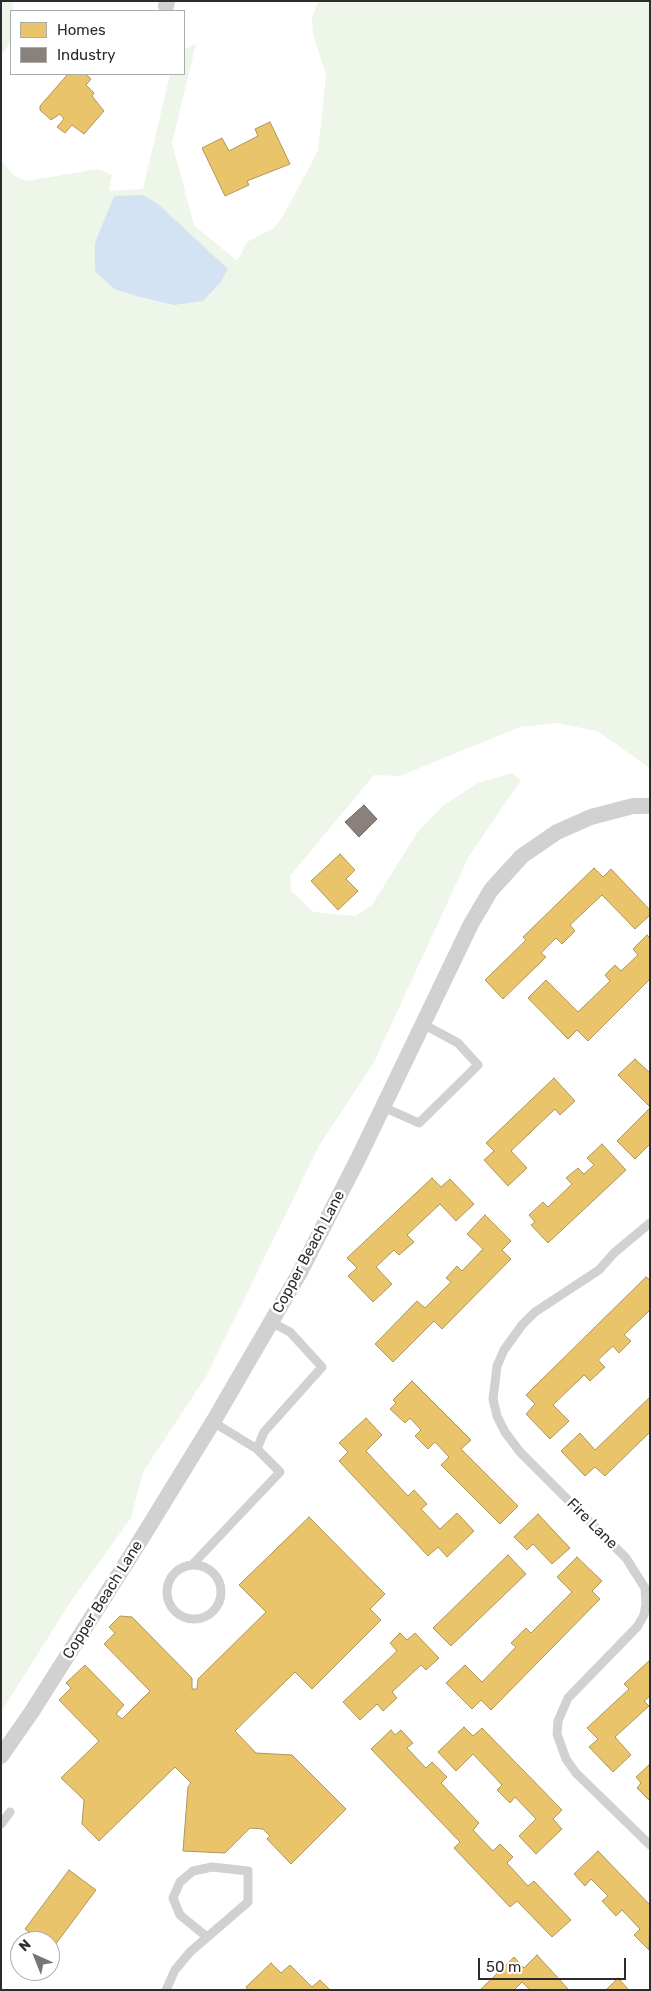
<!DOCTYPE html>
<style>
body{margin:0}
#map{position:relative;width:651px;height:1991px;overflow:hidden;background:#fff;font-family:Rubik,sans-serif}
canvas{display:block}
.frame{position:absolute;inset:0;border:2px solid #2c2c2c;pointer-events:none}
.legend{position:absolute;left:10px;top:10px;width:175px;height:65px;box-sizing:border-box;background:#fff;border:1px solid #ababab;margin:0;padding:6px 9px;list-style:none;font-size:15px;color:#2c2c2c}
.legend li{display:flex;align-items:center;gap:10px;height:25px}
.legend b{width:25px;border:1px solid #ababab}
.north{position:absolute;left:10px;top:1931px;width:50px;height:50px;box-sizing:border-box;background:#fff;border:1px solid #ababab;border-radius:50%;rotate:316deg;font-size:14px;font-weight:700;line-height:20px;text-align:center;color:#2c2c2c}
.north::after{content:'';display:block;margin:auto;width:18px;height:22px;background:#767676;clip-path:polygon(50% 0,100% 100%,50% 72%,0 100%)}
.scale{position:absolute;left:478px;top:1958px;width:148px;height:22px;box-sizing:border-box;border:2px solid #2c2c2c;border-top:0;padding-left:6px;font-size:15px;line-height:18px;white-space:nowrap;color:#2c2c2c;-webkit-text-stroke:4px #fff;paint-order:stroke}
</style>
<div id="map">
<canvas width="651" height="1991"></canvas>
<div class="frame"></div>
<ul class="legend">
<li><b style="height:14px;background:#e9c46a"></b>Homes</li>
<li><b style="height:14px;background:#8a817c"></b>Industry</li>
</ul>
<div class="north">N</div>
<div class="scale">50 m</div>
</div>
<script>
const g = document.querySelector('canvas').getContext('2d');
g.lineJoin = 'round';
function fill(path, color) { g.fillStyle = color; g.fill(path, 'evenodd'); }
const poly = rows => new Path2D(rows.map(r => 'M' + r).join(''));
function strokePath(path, color, width, dash) { g.strokeStyle = color; g.lineWidth = width; g.lineCap = dash ? 'butt' : 'round'; g.setLineDash(dash || []); g.stroke(path); }
function write(font, color, halo, rows, align = 'center') {
  g.font = font + ' Rubik,sans-serif'; g.lineWidth = 5; g.setLineDash([]); g.textBaseline = 'middle'; g.strokeStyle = halo; g.fillStyle = color; for (const [text, x, y, turn = 0] of rows) {
    g.save(); g.translate(x, y); g.rotate((+turn || 0) * Math.PI / 180); g.textAlign = isNaN(turn) ? turn : align; if (halo) g.strokeText(text, 0, 0); g.fillText(text, 0, 0); g.restore();
  }
}
fill(poly([
 [1,1,13,2,11,41,1,56],
 [318,1,650,1,650,768,597,731,556,723,520,727,400,776,374,775,290,876,291,891,314,912,355,916,372,905,417,833,444,805,478,783,512,773,521,780,468,858,374,1062,319,1146,207,1375,143,1472,131,1518,70,1603,1,1712,1,160,14,176,27,181,99,169,112,175,109,191,143,189,170,74,184,74,184,50,196,44,172,143,194,225,237,261,247,242,274,228,283,216,318,151,326,75,313,34,312,19]
]), '#eef5e9');
fill(poly([
 [143,195,158,204,228,269,220,283,203,301,174,305,140,297,114,289,95,271,95,243,114,196]
]), '#d4e3f3');
const homes = poly([
 [68,74,86,74,91,79,86,85,94,93,92,96,104,111,84,134,72,125,65,133,57,127,64,119,60,114,51,120,40,110,40,106,68,74],
 [270,122,290,164,247,181,249,185,225,196,202,148,222,138,229,151,258,136,255,129,270,122],
 [340,854,355,870,346,879,358,891,338,910,311,881,340,854],
 [594,868,603,877,611,869,650,910,650,915,635,929,602,895,570,925,575,931,562,944,556,938,541,953,546,957,503,999,485,980,526,940,523,937,594,868],
 [647,935,650,938,650,979,588,1041,577,1030,568,1039,528,998,546,980,578,1012,610,981,605,975,615,965,621,971,638,955,633,949,647,935],
 [635,1059,650,1073,650,1107,618,1075,635,1059],
 [554,1078,575,1101,560,1115,555,1109,511,1151,527,1168,508,1186,484,1160,494,1151,486,1143,554,1078],
 [650,1108,650,1144,635,1159,617,1141,650,1108],
 [602,1144,626,1170,548,1243,531,1225,535,1222,529,1215,543,1202,548,1207,572,1184,566,1178,578,1168,584,1174,594,1165,587,1158,602,1144],
 [432,1178,441,1187,450,1179,474,1204,456,1221,440,1204,407,1235,414,1242,399,1255,394,1250,376,1267,392,1284,373,1302,348,1276,357,1268,347,1258,432,1178],
 [485,1215,511,1241,502,1250,511,1259,442,1329,434,1321,393,1362,375,1344,417,1301,425,1308,451,1282,446,1278,457,1266,462,1271,483,1249,467,1234,485,1215],
 [646,1277,650,1280,650,1310,624,1335,631,1341,619,1353,613,1346,598,1360,605,1367,590,1381,584,1375,553,1405,569,1421,550,1439,526,1414,535,1404,526,1395,646,1277],
 [412,1381,471,1440,461,1449,518,1506,500,1524,441,1465,449,1457,435,1442,428,1449,415,1436,421,1430,410,1418,405,1423,390,1409,396,1403,393,1400,412,1381],
 [650,1397,650,1432,605,1476,595,1467,585,1476,561,1451,580,1433,595,1450,650,1397],
 [366,1418,382,1435,366,1451,408,1496,414,1490,427,1504,421,1509,440,1529,457,1513,474,1531,447,1557,438,1547,428,1556,339,1461,348,1452,339,1443,366,1418],
 [538,1514,570,1548,552,1564,533,1544,527,1550,514,1537,538,1514],
 [309,1517,385,1594,370,1609,381,1620,312,1689,295,1672,235,1731,256,1753,292,1755,346,1809,291,1864,267,1839,270,1836,263,1829,250,1828,225,1853,183,1851,188,1787,191,1783,175,1767,99,1841,82,1824,84,1800,61,1778,99,1741,59,1700,71,1688,66,1683,85,1665,124,1705,116,1714,122,1719,150,1691,104,1644,115,1633,109,1627,120,1616,132,1617,192,1678,192,1689,197,1689,198,1679,266,1612,239,1585,309,1517],
 [508,1555,526,1574,451,1646,433,1628,508,1555],
 [577,1557,602,1581,592,1591,600,1599,491,1710,481,1700,472,1709,446,1683,465,1665,482,1682,516,1647,511,1643,526,1628,531,1633,572,1592,557,1577,577,1557],
 [400,1633,407,1640,415,1633,439,1658,426,1670,421,1665,392,1692,397,1698,383,1711,377,1704,360,1720,343,1702,397,1651,390,1643,400,1633],
 [650,1660,650,1696,644,1701,649,1706,615,1737,631,1755,613,1772,589,1747,598,1739,587,1728,629,1689,624,1684,650,1660],
 [464,1727,473,1736,482,1728,562,1810,553,1819,562,1829,536,1854,519,1836,536,1819,515,1797,510,1803,497,1790,502,1785,473,1754,456,1771,438,1752,464,1727],
 [391,1730,395,1735,401,1730,413,1743,407,1748,426,1768,432,1762,447,1777,441,1783,479,1823,473,1830,493,1851,500,1844,513,1857,507,1863,528,1886,534,1881,571,1920,552,1937,517,1901,510,1907,454,1848,460,1842,371,1749,391,1730],
 [649,1765,650,1766,650,1801,637,1788,641,1783,636,1777,649,1765],
 [598,1851,650,1905,649,1950,634,1935,640,1929,622,1910,616,1916,602,1901,608,1896,591,1879,585,1886,574,1874,598,1851],
 [69,1870,96,1890,52,1949,50,1941,41,1941,25,1929,69,1870],
 [537,1955,569,1990,530,1990,522,1982,514,1990,480,1990,514,1957,524,1968,537,1955],
 [271,1963,281,1973,290,1965,312,1987,320,1980,330,1990,248,1990,246,1987,271,1963],
 [618,1978,629,1990,606,1990,618,1978]
]);
fill(homes, '#e9c46a');
strokePath(homes, '#b09657', 1);
const industry = poly([
 [364,805,377,819,359,837,345,822,364,805]
]);
fill(industry, '#8a817c');
strokePath(industry, '#6e6864', 1);
strokePath(poly([
 [383,1107,419,1123,478,1065,458,1043,423,1024],
 [650,1223,614,1253,599,1270,535,1312,522,1325,504,1350,497,1366,493,1399,497,1416,505,1432,520,1452,626,1558,645,1588,646,1604,644,1615,637,1627,568,1698,558,1721,557,1734,566,1759,576,1773,650,1845],
 [213,1422,257,1449,264,1432,322,1367,290,1332,271,1322],
 [192,1565,280,1472,257,1449],
 '167 1592a27 27 0 1 1 54 0a27 27 0 1 1-54 0Z',
 [1,1824,10,1812],
 [166,1990,175,1970,190,1952,248,1902,248,1871,212,1867,193,1871,180,1882,173,1898,180,1915,207,1937]
]), '#d1d1d1', 9);
strokePath(poly([
 [166,6,167,1],
 [1,1756,31,1713,135,1549,213,1422,299,1274,358,1159,471,924,491,890,522,856,557,832,591,817,633,806,650,806]
]), '#d1d1d1', 16);
write('15px', '#2c2c2c', '#fff', [
 ["Copper Beach Lane",309,1252,-62],
 ["Fire Lane",592,1524,45],
 ["Copper Beach Lane",103,1600,-58]
]);
</script>
